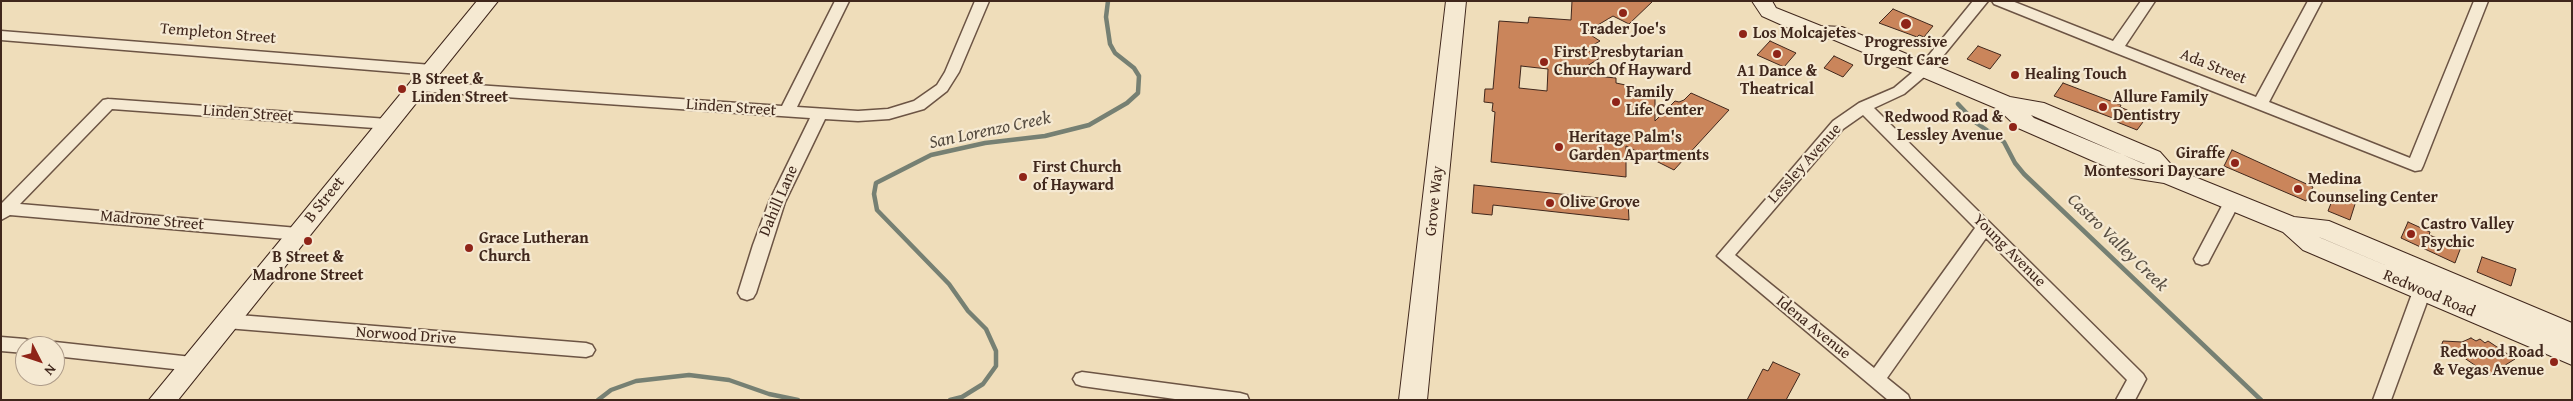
<!DOCTYPE html>
<style>
body{margin:0}
#map{position:relative;width:2573px;height:401px;overflow:hidden;background:#efddba;font-family:"Gentium Book Plus",serif}
canvas{display:block}
.frame{position:absolute;inset:0;border:2px solid #40271c;pointer-events:none}
.north{position:absolute;left:15px;top:336px;width:50px;height:50px;box-sizing:border-box;background:#f5e9d2;border:1px solid #ad9b89;border-radius:50%;rotate:131deg;font-size:14px;font-weight:700;line-height:20px;text-align:center;color:#40271c}
.north::after{content:'';display:block;margin:auto;width:18px;height:22px;background:#8f2418;clip-path:polygon(50% 0,100% 100%,50% 72%,0 100%)}
</style>
<div id="map">
<canvas width="2573" height="401"></canvas>
<div class="frame"></div>
<div class="north">N</div>
</div>
<script>
const g = document.querySelector('canvas').getContext('2d');
g.lineJoin = 'round';
const poly = rows => new Path2D(rows.map(r => 'M' + r).join(''));
function strokePath(path, color, width, dash) { g.strokeStyle = color; g.lineWidth = width; g.lineCap = dash ? 'butt' : 'round'; g.setLineDash(dash || []); g.stroke(path); }
function fill(path, color) { g.fillStyle = color; g.fill(path, 'evenodd'); }
function write(font, color, halo, rows, align = 'center') {
  g.font = font + ' "Gentium Book Plus",serif'; g.lineWidth = 4.5; g.setLineDash([]); g.textBaseline = 'middle'; g.strokeStyle = halo; g.fillStyle = color; for (const [text, x, y, turn = 0] of rows) {
    g.save(); g.translate(x, y); g.rotate((+turn || 0) * Math.PI / 180); g.textAlign = isNaN(turn) ? turn : align; if (halo) g.strokeText(text, 0, 0); g.fillText(text, 0, 0); g.restore();
  }
}
strokePath(poly([
 [1958,104,1975,122,2004,142,2015,163,2024,174,2261,400],
 [598,400,611,390,636,381,689,375,729,380,769,394,798,400],
 [950,400,962,397,983,384,996,366,996,351,986,329,968,311,949,284,877,210,874,194,876,183,931,155,985,143,1045,136,1089,125,1127,103,1138,93,1139,76,1134,68,1115,53,1110,44,1106,17,1108,1]
]), '#768073', 4.5);
const building = poly([
 [1572,1,1653,1,1629,24,1613,16,1586,32,1600,41,1586,49,1600,58,1574,74,1616,78,1616,83,1635,87,1655,97,1655,121,1675,101,1679,102,1684,100,1691,93,1729,110,1674,170,1626,146,1626,177,1491,162,1495,112,1492,111,1493,103,1484,102,1485,89,1493,89,1499,21,1528,23,1529,17,1571,20,1572,1],
 [1521,66,1548,69,1547,91,1519,88,1521,66],
 [1893,9,1933,26,1924,37,1919,35,1917,37,1879,23,1893,9],
 [1770,41,1796,53,1784,67,1757,55,1770,41],
 [1978,46,2001,55,1990,69,1967,59,1978,46],
 [1834,56,1853,65,1843,77,1824,68,1834,56],
 [2063,83,2121,105,2120,107,2146,118,2137,130,2117,122,2118,120,2054,96,2063,83],
 [2232,150,2313,187,2306,201,2224,166,2232,150],
 [1474,185,1628,201,1629,220,1493,205,1492,215,1472,213,1474,185],
 [2335,193,2356,201,2350,220,2328,211,2335,193],
 [2408,222,2430,232,2429,235,2461,247,2455,263,2401,238,2408,222],
 [2482,257,2516,269,2511,286,2477,272,2482,257],
 [2471,338,2476,341,2480,339,2485,343,2488,341,2515,359,2486,377,2477,370,2479,368,2457,353,2447,358,2440,349,2443,341,2462,342,2471,338],
 [1773,362,1800,374,1786,400,1747,400,1763,369,1768,371,1773,362]
]);
fill(building, '#ca855b');
strokePath(building, '#40271c', 1);
const street = poly([
 [835,1,849,1,797,107,858,111,888,109,914,101,937,85,945,72,975,1,989,1,959,72,947,91,924,109,889,119,858,121,825,119,785,202,756,293,753,298,747,300,741,298,738,293,753,245,769,202,810,118,418,91,411,86,418,81,782,106,835,1],
 [1973,1,1988,1,1930,72,1904,94,1874,108,2143,374,2146,379,2135,400,2116,400,2127,380,1986,238,1887,378,1908,395,1910,400,1888,400,1717,256,1833,121,1859,103,1894,88,1920,66,1973,1],
 [1863,115,1975,228,1874,368,1735,255,1843,129,1863,115],
 [1992,1,2012,1,2113,41,2141,1,2155,1,2125,46,2256,97,2308,1,2322,1,2269,102,2410,158,2474,1,2488,1,2423,166,2421,170,2415,171,2111,51,1994,4,1992,1],
 [1,31,432,65,439,70,432,75,1,40,1,31],
 [108,99,388,119,396,124,388,129,112,109,20,204,298,228,304,230,306,234,304,238,298,240,10,215,1,220,1,204,103,100,108,99],
 [2232,196,2238,198,2240,202,2210,259,2208,263,2202,265,2196,263,2194,259,2224,202,2226,198,2232,196],
 [2422,284,2428,286,2431,291,2391,400,2373,400,2413,291,2416,286,2422,284],
 [226,314,586,343,592,345,595,350,592,355,586,357,226,328,220,326,217,321,220,316,226,314],
 [1,337,25,339,31,341,34,346,25,346,25,353,1,351,1,337],
 [55,342,192,357,198,359,201,364,198,369,192,371,55,356,55,346,48,346,55,342],
 [1082,372,1240,393,1247,395,1249,400,1182,400,1082,386,1076,384,1073,379,1076,374,1082,372]
]);
const secondary = poly([
 [477,1,498,1,178,400,149,400,477,1],
 [1446,1,1466,1,1427,400,1399,400,1446,1],
 [1752,1,1772,1,1776,8,1821,26,1842,27,2010,97,2044,103,2160,152,2175,169,2294,217,2329,221,2572,323,2572,365,2303,250,2283,232,2164,183,2132,178,2018,128,1998,109,1832,39,1811,38,1762,16,1752,1],
 [2031,115,2144,164,2145,164,2034,118,2031,115],
 [2319,237,2399,271,2321,238,2319,237]
]);
strokePath(street, '#6c5444', 3);
strokePath(secondary, '#40271c', 2);
fill(street, '#f5e9d2');
fill(secondary, '#f5e9d2');
for (const [x, y, r, color] of [
 [1623,13,5,"#8f2418"],
 [1906,24,6,"#8f2418"],
 [1743,34,5,"#8f2418"],
 [1777,54,5,"#8f2418"],
 [1544,62,5,"#8f2418"],
 [2015,75,5,"#8f2418"],
 [402,89,5,"#8f2418"],
 [1616,102,5,"#8f2418"],
 [2103,107,5,"#8f2418"],
 [2013,127,5,"#8f2418"],
 [1559,147,5,"#8f2418"],
 [2235,163,5,"#8f2418"],
 [1023,177,5,"#8f2418"],
 [2298,189,5,"#8f2418"],
 [1550,203,5,"#8f2418"],
 [2411,234,5,"#8f2418"],
 [308,241,5,"#8f2418"],
 [469,248,5,"#8f2418"],
 [2554,362,5,"#8f2418"]
]) { const dot = new Path2D(); dot.arc(x, y, r, 0, 2 * Math.PI); g.fillStyle = color; g.fill(dot); strokePath(dot, '#f5e9d2', 2); }
write('bold 16px', '#40271c', '#f5e9d2', [
 ["Trader Joe's",1623,30,"center"],
 ["Los Molcajetes",1753,34],
 ["Progressive",1906,43,"center"],
 ["Urgent Care",1906,61,"center"],
 ["First Presbytarian",1554,53],
 ["Church Of Hayward",1554,71],
 ["A1 Dance &",1777,72,"center"],
 ["Theatrical",1777,90,"center"],
 ["Healing Touch",2025,75],
 ["B Street &",412,80],
 ["Linden Street",412,98],
 ["Family",1626,93],
 ["Life Center",1626,111],
 ["Allure Family",2113,98],
 ["Dentistry",2113,116],
 ["Redwood Road &",2003,118,"right"],
 ["Lessley Avenue",2003,136,"right"],
 ["Heritage Palm's",1569,138],
 ["Garden Apartments",1569,156],
 ["Giraffe",2225,154,"right"],
 ["Montessori Daycare",2225,172,"right"],
 ["First Church",1033,168],
 ["of Hayward",1033,186],
 ["Medina",2308,180],
 ["Counseling Center",2308,198],
 ["Olive Grove",1560,203],
 ["Castro Valley",2421,225],
 ["Psychic",2421,243],
 ["Grace Lutheran",479,239],
 ["Church",479,257],
 ["B Street &",308,258,"center"],
 ["Madrone Street",308,276,"center"],
 ["Redwood Road",2544,353,"right"],
 ["& Vegas Avenue",2544,371,"right"]
], 'left');
write('16px', '#40271c', '#f5e9d2', [
 ["Templeton Street",218,34,5],
 ["Ada Street",2213,67,22],
 ["Linden Street",731,108,4],
 ["Linden Street",248,114,4],
 ["Lessley Avenue",1805,164,-48],
 ["B Street",325,200,-51],
 ["Dahill Lane",779,201,-67],
 ["Grove Way",1435,201,-84],
 ["Madrone Street",152,221,5],
 ["Young Avenue",2009,251,45],
 ["Redwood Road",2429,294,23],
 ["Idena Avenue",1813,328,39],
 ["Norwood Drive",406,336,4]
]);
write('italic 18px', '#564c40', '#f5e9d2', [
 ["San Lorenzo Creek",990,131,-12],
 ["Castro Valley Creek",2117,243,44]
]);
</script>
